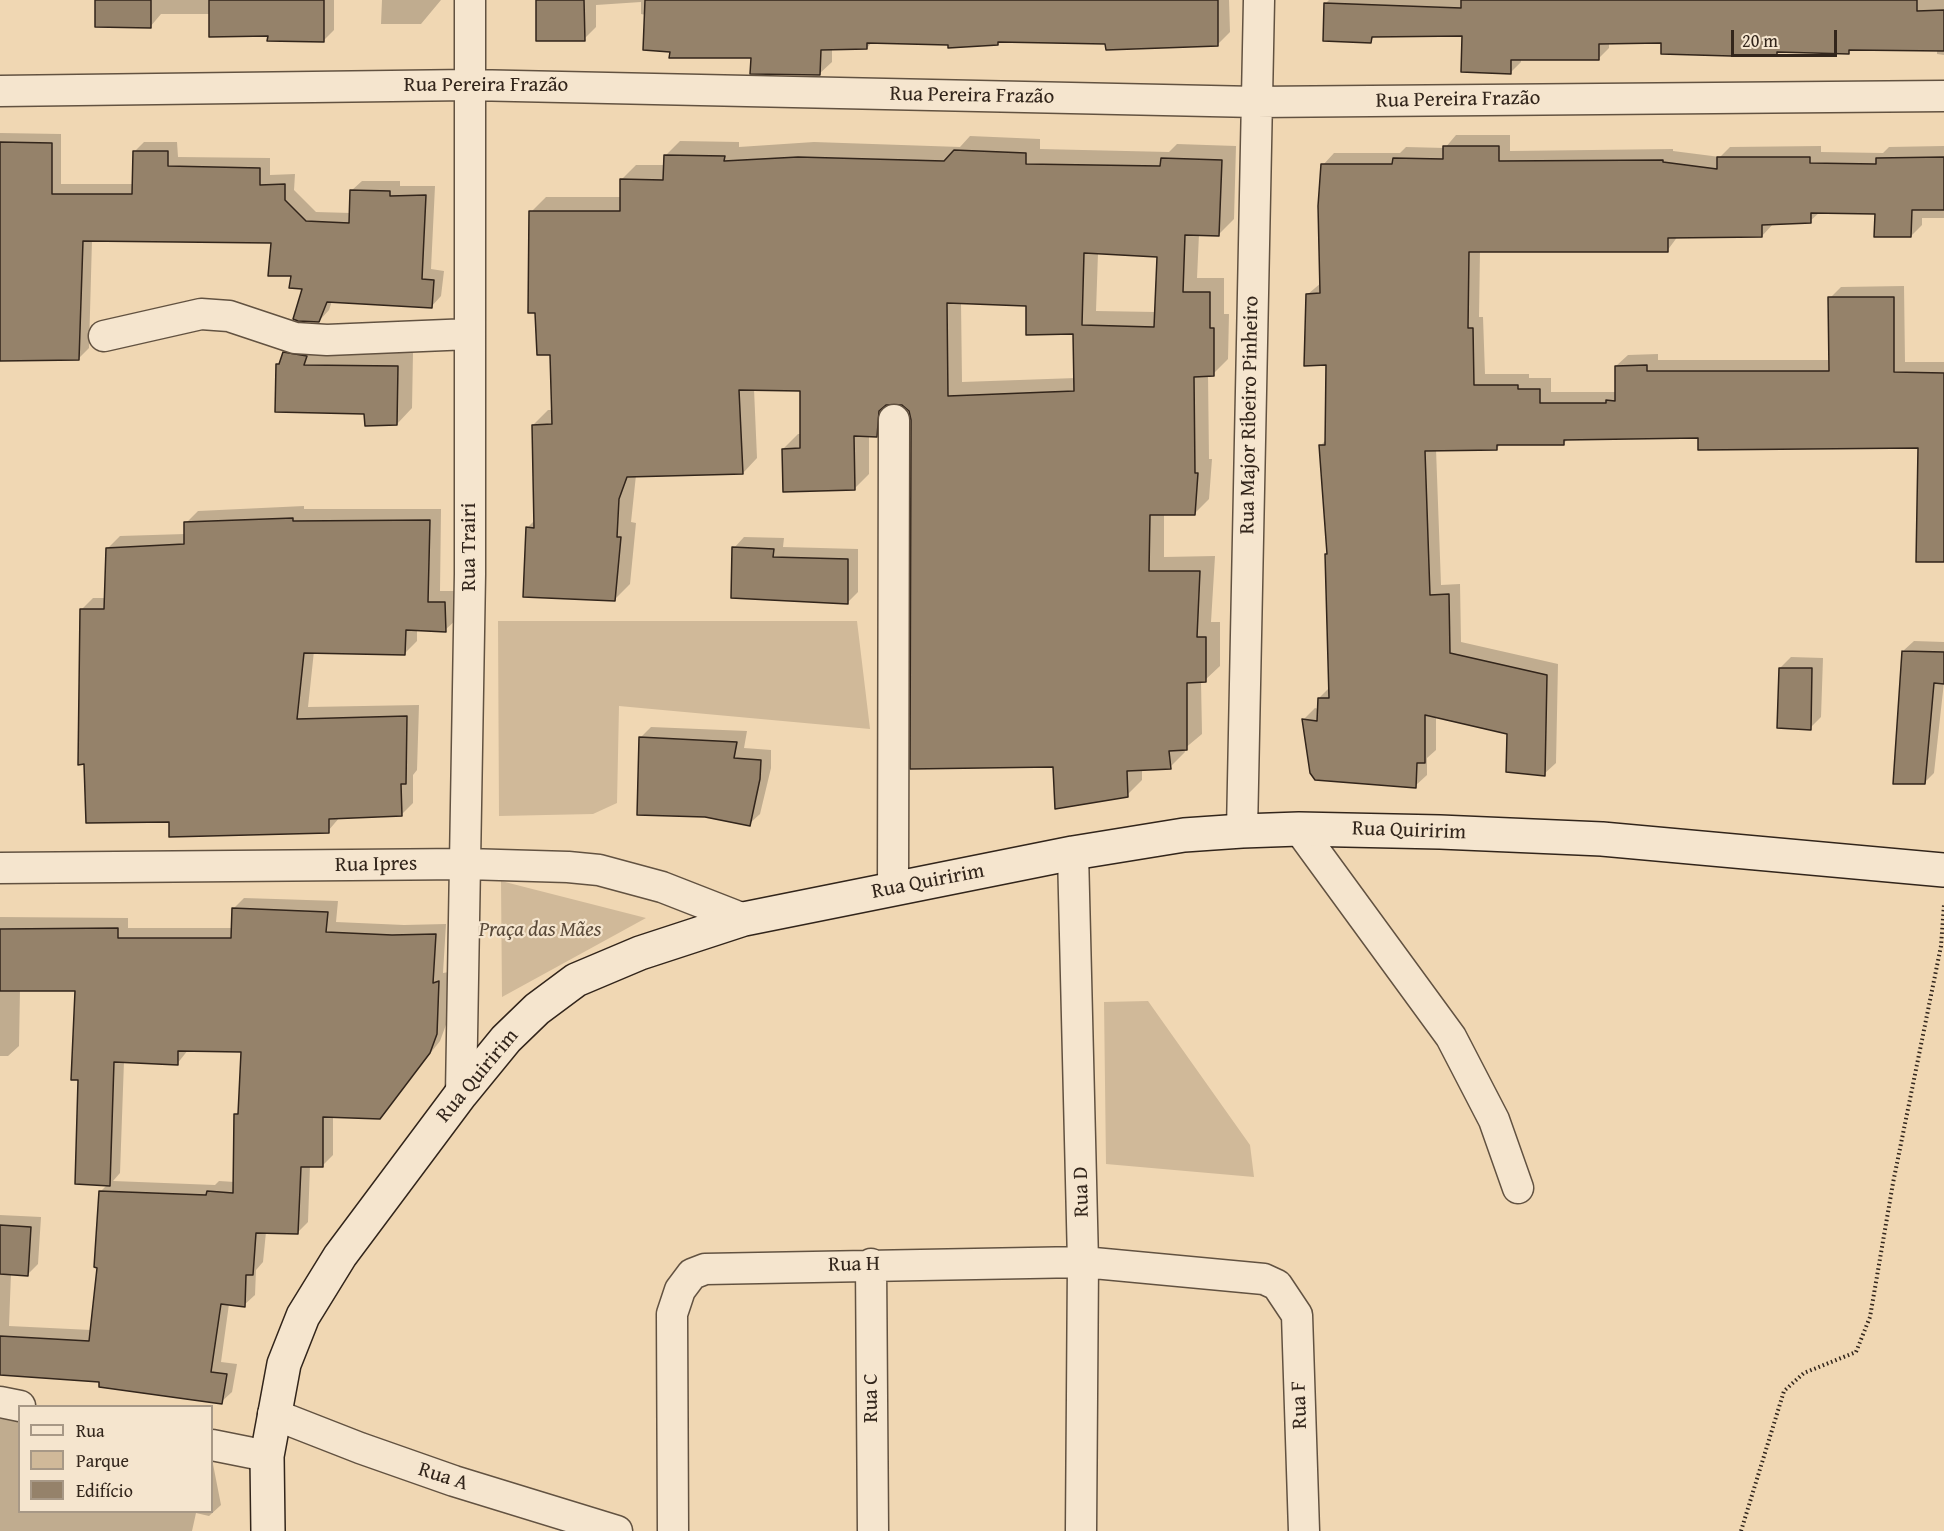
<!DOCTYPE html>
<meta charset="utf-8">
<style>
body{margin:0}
#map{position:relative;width:1944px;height:1531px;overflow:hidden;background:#f0d7b3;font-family:"Gentium Book Plus",serif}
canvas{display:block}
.legend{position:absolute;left:18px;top:1405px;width:195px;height:108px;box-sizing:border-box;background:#f5e5ce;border:2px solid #a79886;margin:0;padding:8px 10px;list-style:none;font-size:18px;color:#32251b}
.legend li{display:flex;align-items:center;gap:12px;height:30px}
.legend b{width:30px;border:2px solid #a79886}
.scale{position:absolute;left:1731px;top:30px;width:106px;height:27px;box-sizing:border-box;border:3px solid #32251b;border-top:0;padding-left:8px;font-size:18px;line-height:21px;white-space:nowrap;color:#32251b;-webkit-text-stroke:4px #f5e5ce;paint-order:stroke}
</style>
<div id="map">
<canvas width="1944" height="1531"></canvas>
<ul class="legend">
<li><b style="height:8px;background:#f5e5ce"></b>Rua</li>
<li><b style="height:16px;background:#d0b999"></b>Parque</li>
<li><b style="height:16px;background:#95826a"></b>Edifício</li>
</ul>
<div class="scale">20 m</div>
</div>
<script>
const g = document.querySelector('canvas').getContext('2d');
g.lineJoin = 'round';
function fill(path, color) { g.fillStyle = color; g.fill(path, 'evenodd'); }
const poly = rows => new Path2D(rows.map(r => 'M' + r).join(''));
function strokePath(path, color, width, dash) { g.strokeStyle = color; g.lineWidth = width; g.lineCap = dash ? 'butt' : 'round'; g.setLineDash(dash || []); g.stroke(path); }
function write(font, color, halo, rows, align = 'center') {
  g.font = font + ' "Gentium Book Plus",serif'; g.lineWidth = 4.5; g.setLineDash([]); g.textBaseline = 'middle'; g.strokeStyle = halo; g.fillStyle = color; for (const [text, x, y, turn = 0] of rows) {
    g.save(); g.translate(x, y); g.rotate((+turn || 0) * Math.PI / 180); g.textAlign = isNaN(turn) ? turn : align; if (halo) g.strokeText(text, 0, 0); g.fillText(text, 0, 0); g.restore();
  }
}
fill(poly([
 [498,621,857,621,870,729,619,706,617,803,593,814,499,816],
 [501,881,646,918,502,997],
 [1148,1001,1250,1145,1254,1177,1106,1164,1104,1002]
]), '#d0b999');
fill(poly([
 [97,0,334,0,334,30,324,40,269,34,211,14,161,14,150,27],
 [382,0,441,0,421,24,381,24],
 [538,0,1229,0,1230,32,1217,45,1001,40,998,43,872,42,867,48,832,48,832,62,819,74,752,57,672,51,646,15,641,14,641,2,596,5,596,27,584,39],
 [1329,0,1944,0,1944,55,1937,54,1937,49,1780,51,1776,54,1663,41,1609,42,1609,48,1598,59,1521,58,1521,62,1511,72,1463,34,1376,35,1370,41,1325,4],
 [0,133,61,134,61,184,133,184,134,152,144,142,177,142,178,157,270,158,270,175,295,174,294,190,316,212,351,213,351,191,362,181,400,181,400,186,435,186,431,269,444,271,441,296,431,307,332,301,329,310,319,321,304,288,292,275,273,241,92,240,89,348,79,358,0,360],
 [1456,135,1510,135,1510,151,1673,149,1673,151,1720,157,1730,147,1821,146,1821,152,1883,153,1889,147,1944,146,1944,218,1922,218,1922,225,1911,236,1876,213,1820,212,1810,221,1773,224,1762,236,1678,236,1667,251,1480,251,1479,317,1483,317,1485,374,1529,374,1529,378,1551,378,1551,392,1616,392,1616,366,1628,355,1658,354,1658,360,1830,360,1830,298,1841,287,1904,286,1905,362,1944,362,1944,561,1920,446,1700,436,1569,438,1564,443,1502,443,1496,449,1436,449,1441,585,1460,584,1461,642,1558,664,1556,763,1544,774,1508,733,1436,716,1436,750,1427,758,1427,775,1415,786,1304,719,1315,708,1319,709,1319,698,1330,687,1326,555,1329,552,1320,446,1327,439,1327,363,1308,294,1321,283,1323,165,1334,153,1400,153,1406,147,1445,148],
 [970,136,1040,139,1040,149,1169,152,1177,144,1236,146,1234,219,1219,234,1199,234,1197,278,1224,278,1224,314,1229,314,1228,359,1213,374,1208,374,1209,459,1212,459,1209,499,1194,514,1164,514,1164,557,1215,556,1211,622,1220,622,1220,666,1205,680,1201,681,1202,734,1184,749,1185,752,1170,767,1142,768,1142,780,1127,795,1055,766,911,411,904,404,893,401,891,420,876,435,869,435,869,474,854,489,783,449,798,434,802,434,802,390,754,389,757,458,743,473,636,475,631,522,636,523,630,584,615,599,527,528,535,520,533,425,548,410,553,410,551,353,531,212,546,197,621,197,621,180,636,165,665,165,665,156,680,141,739,142,739,147,814,142,960,147],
 [1098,253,1158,256,1156,312,1096,311],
 [961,302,1027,305,1075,333,1076,378,962,382],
 [300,338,318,350,413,352,412,408,397,424,366,412,278,365,284,353],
 [304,506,304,509,441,509,440,591,457,591,457,619,445,630,417,629,417,641,405,653,314,651,308,707,419,705,417,770,413,775,413,803,401,815,340,817,328,831,171,821,81,610,93,598,106,598,108,548,120,536,185,534,186,523,198,511],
 [744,537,784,538,783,547,858,549,858,592,847,603,734,548],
 [1914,641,1944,642,1944,682,1934,773,1924,783,1903,651],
 [1791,657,1823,658,1821,717,1810,728,1780,668],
 [651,727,747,731,744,748,771,750,771,768,760,814,749,824,640,738],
 [244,898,338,901,336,922,404,925,446,924,443,973,449,972,447,1022,440,1041,379,1118,333,1116,333,1155,323,1165,310,1165,308,1222,297,1233,266,1232,263,1262,256,1270,255,1295,244,1305,229,1304,221,1362,237,1364,232,1392,221,1402,101,1381,0,1366,0,1215,41,1217,38,1264,28,1274,11,1273,9,1326,91,1330,98,1266,100,1192,108,1184,79,1079,76,990,20,989,19,1046,8,1056,0,1056,0,917,128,918,128,928,233,928,233,909],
 [188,1050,242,1051,239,1111,236,1114,235,1182,219,1181,215,1185,113,1181,120,1173,124,1061,177,1064],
 [0,1415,20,1419,20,1512,212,1512,212,1459,221,1505,209,1516,196,1513,192,1531,0,1531]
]), '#0003');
const building = poly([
 [95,0,151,0,151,28,95,27,95,0],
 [209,0,324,0,324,42,267,41,268,36,209,37,209,0],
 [536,0,584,0,585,41,536,41,536,0],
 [645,0,1218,0,1218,46,1106,50,1105,44,998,42,998,45,948,48,948,45,867,43,867,49,821,50,820,75,750,74,751,58,669,58,670,52,643,50,645,0],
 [1461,0,1917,0,1917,11,1944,10,1944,51,1849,50,1849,54,1777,52,1777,56,1731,56,1661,54,1661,43,1599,44,1599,60,1511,60,1511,74,1461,72,1462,36,1372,37,1371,43,1323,41,1324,3,1461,8,1461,0],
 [0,142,52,143,52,194,132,194,133,151,168,151,168,166,260,168,260,185,285,184,285,200,306,221,349,223,350,190,390,191,390,196,426,195,422,279,434,280,432,308,327,302,319,322,298,321,293,319,302,289,289,288,291,276,268,276,271,243,83,241,79,360,0,361,0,142],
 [1443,146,1499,146,1499,161,1663,160,1663,162,1717,169,1717,157,1810,157,1810,163,1876,164,1876,158,1944,157,1944,210,1912,210,1911,237,1874,237,1875,214,1811,213,1811,223,1762,225,1762,237,1668,238,1668,252,1469,252,1468,328,1473,328,1474,385,1518,385,1518,389,1540,389,1540,403,1606,403,1606,400,1615,401,1615,366,1647,365,1647,371,1829,371,1828,297,1894,297,1894,372,1944,373,1944,562,1916,562,1918,448,1698,450,1698,438,1564,440,1564,445,1497,445,1497,450,1425,451,1430,595,1449,594,1450,653,1547,675,1545,776,1506,772,1507,734,1425,715,1425,763,1417,763,1416,788,1315,780,1310,773,1302,719,1317,721,1318,698,1329,698,1325,554,1327,554,1319,445,1325,445,1326,365,1304,366,1306,294,1320,293,1318,206,1321,164,1392,164,1393,158,1443,159,1443,146],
 [954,150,1026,153,1026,164,1160,166,1161,158,1222,160,1219,236,1185,235,1183,292,1210,292,1210,328,1214,328,1214,376,1194,377,1195,473,1198,473,1195,515,1150,515,1149,571,1200,571,1197,637,1206,637,1206,682,1187,683,1187,750,1169,751,1171,769,1127,771,1128,797,1055,809,1053,767,910,769,911,420,909,411,902,405,886,405,879,411,877,437,854,436,855,490,783,492,782,449,800,448,800,391,739,390,743,474,627,477,619,499,617,537,621,537,615,601,523,597,526,527,534,528,532,425,552,424,550,355,537,355,535,313,528,313,529,211,620,211,620,179,663,180,664,155,725,156,724,161,798,157,944,161,954,150],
 [1084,253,1157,257,1154,327,1082,325,1084,253],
 [947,303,1026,306,1026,335,1073,334,1074,391,948,396,947,303],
 [283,352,307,356,304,365,398,366,397,425,365,426,364,414,275,412,276,364,279,364,283,352],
 [293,518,293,521,430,520,428,602,445,602,446,632,406,630,405,655,304,653,297,719,407,716,406,784,401,784,402,816,329,819,329,833,169,837,169,822,86,823,84,764,78,765,80,609,104,609,106,548,184,544,184,522,293,518],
 [732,547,774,549,773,557,848,559,848,604,731,598,732,547],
 [1902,651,1944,652,1944,684,1934,683,1925,784,1893,784,1902,651],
 [1779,668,1812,668,1811,730,1777,728,1779,668],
 [639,737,737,742,734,758,761,760,760,779,750,826,705,817,637,815,639,737],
 [232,908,328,912,326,932,392,935,436,934,433,983,439,981,437,1034,430,1053,380,1119,323,1117,323,1167,301,1167,298,1234,256,1233,253,1275,246,1275,245,1307,221,1304,211,1372,227,1374,222,1404,99,1387,99,1382,0,1375,0,1336,89,1341,97,1268,94,1267,99,1191,206,1195,207,1191,233,1193,234,1114,238,1114,241,1052,178,1051,178,1065,114,1062,110,1186,75,1184,78,1080,71,1080,75,991,0,991,0,929,118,928,118,938,231,938,232,908],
 [0,1225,31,1227,28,1276,0,1274,0,1225]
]);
fill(building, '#95826a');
strokePath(building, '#32251b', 1.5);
const minor = poly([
 [0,91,469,85,1256,102,1944,96],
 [104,336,201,314,229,316,295,338,327,340,470,334],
 [1299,829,1451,1037,1494,1120,1518,1188],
 [1242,831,1259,0],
 [1073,853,1083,1262,1081,1531],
 [0,868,466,864,568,867,599,870,662,887,744,919],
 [893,889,894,420],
 [461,1094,470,574,470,0],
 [871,1264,873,1531],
 [0,1402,20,1406],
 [273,1414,360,1448,454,1481,617,1531],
 [212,1445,267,1456],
 [673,1531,672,1314,680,1290,692,1274,705,1269,1083,1262,1264,1279,1277,1285,1297,1315,1304,1531]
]);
const secondary = poly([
 [268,1531,267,1456,284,1364,303,1316,340,1256,461,1094,506,1039,537,1009,576,980,640,953,744,919,1073,853,1184,835,1242,831,1299,829,1440,832,1602,839,1944,870]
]);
strokePath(minor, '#625241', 33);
strokePath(secondary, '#32251b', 36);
strokePath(poly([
 [1741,1531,1784,1391,1804,1373,1856,1352,1870,1317,1893,1183,1941,946,1944,905]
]), '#32251b', 4, [1.5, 3]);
strokePath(minor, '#f5e5ce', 30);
strokePath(secondary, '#f5e5ce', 33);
write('21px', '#32251b', '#f5e5ce', [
 ["Rua Pereira Frazão",486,86],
 ["Rua Pereira Frazão",972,96,1],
 ["Rua Pereira Frazão",1458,100,-1],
 ["Rua Major Ribeiro Pinheiro",1250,415,-89],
 ["Rua Trairi",470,547,-90],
 ["Rua Quiririm",1409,831,2],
 ["Rua Ipres",376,865,-1],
 ["Rua Quiririm",928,882,-11],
 ["Rua Quiririm",478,1076,-50],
 ["Rua D",1082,1192,-91],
 ["Rua H",854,1265,-1],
 ["Rua C",872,1398,-90],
 ["Rua F",1300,1405,-92],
 ["Rua A",443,1477,18]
]);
write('italic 21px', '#5a4a3a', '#f5e5ce', [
 ["Praça das Mães",540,931]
]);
</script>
